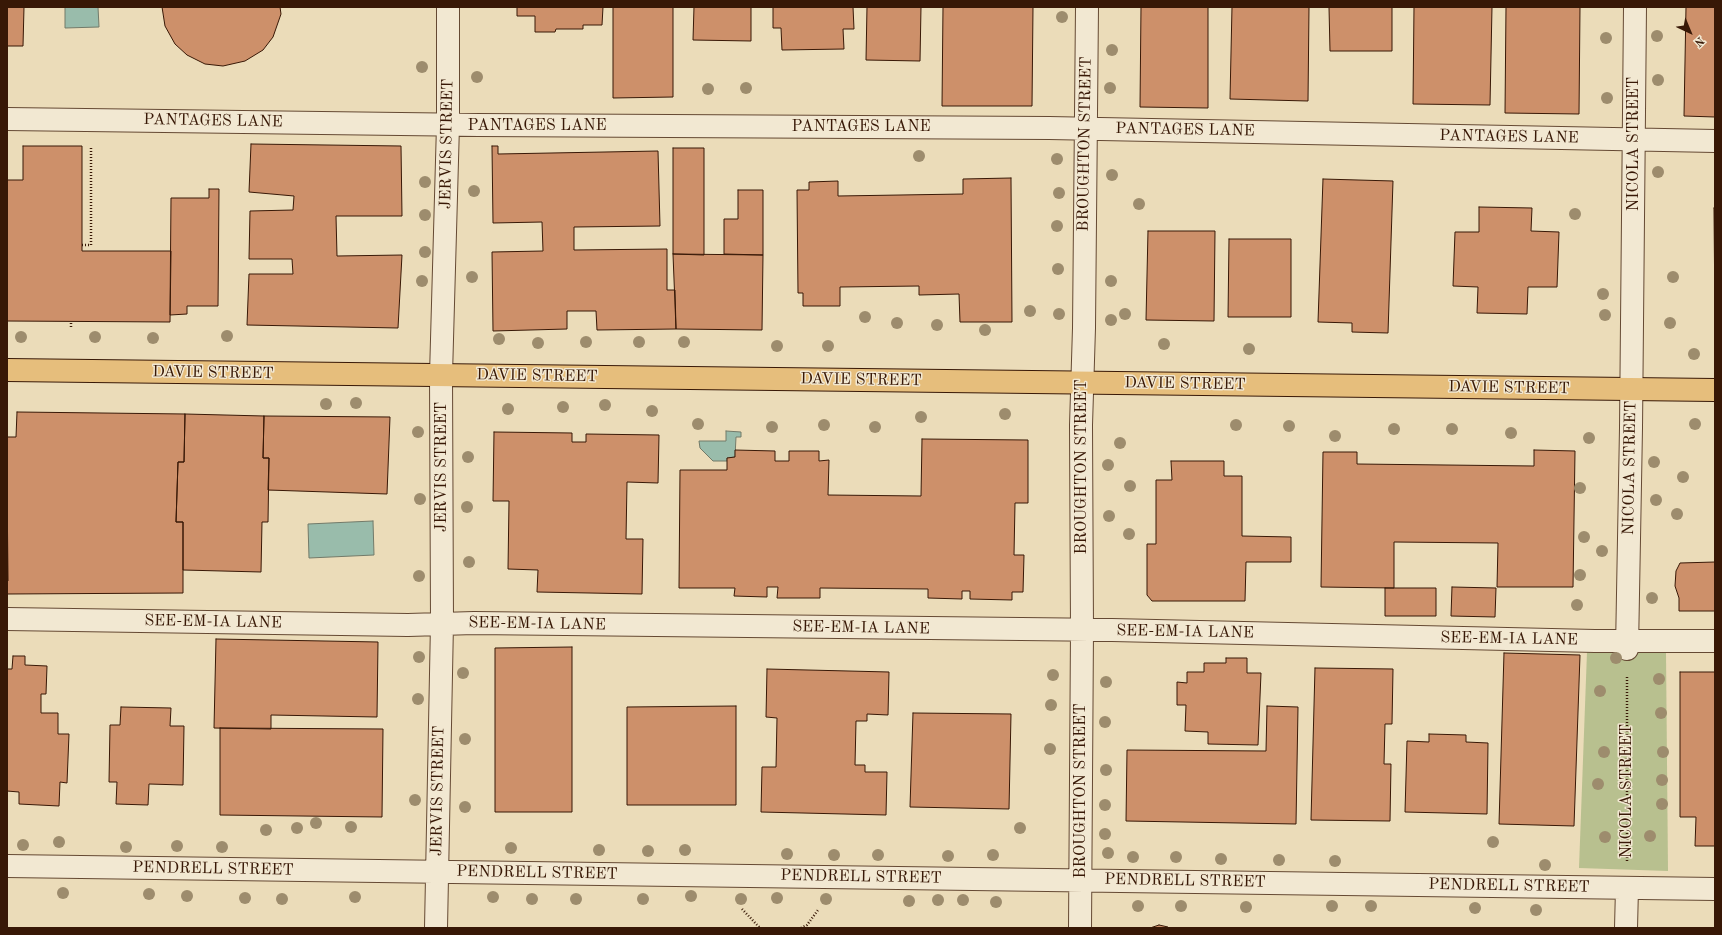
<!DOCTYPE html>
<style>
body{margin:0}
#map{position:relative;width:1722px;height:935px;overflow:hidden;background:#ebdcb9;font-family:"Old Standard TT",serif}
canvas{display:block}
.frame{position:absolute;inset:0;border:8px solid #381806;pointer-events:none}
.north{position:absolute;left:1670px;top:12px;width:40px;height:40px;-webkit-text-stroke:3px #f2e8d2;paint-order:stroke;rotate:136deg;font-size:11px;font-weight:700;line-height:16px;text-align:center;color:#381806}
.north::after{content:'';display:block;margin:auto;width:14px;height:18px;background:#381806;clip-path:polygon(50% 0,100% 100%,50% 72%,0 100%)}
</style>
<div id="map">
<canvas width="1722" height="935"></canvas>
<div class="frame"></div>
<div class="north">N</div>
</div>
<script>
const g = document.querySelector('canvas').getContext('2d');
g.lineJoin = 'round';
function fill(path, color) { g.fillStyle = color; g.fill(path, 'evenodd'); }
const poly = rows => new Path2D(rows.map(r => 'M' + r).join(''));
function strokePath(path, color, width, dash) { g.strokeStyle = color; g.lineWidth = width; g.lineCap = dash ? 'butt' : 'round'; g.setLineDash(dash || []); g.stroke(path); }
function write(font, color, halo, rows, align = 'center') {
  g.font = font + ' "Old Standard TT",serif'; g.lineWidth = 3; g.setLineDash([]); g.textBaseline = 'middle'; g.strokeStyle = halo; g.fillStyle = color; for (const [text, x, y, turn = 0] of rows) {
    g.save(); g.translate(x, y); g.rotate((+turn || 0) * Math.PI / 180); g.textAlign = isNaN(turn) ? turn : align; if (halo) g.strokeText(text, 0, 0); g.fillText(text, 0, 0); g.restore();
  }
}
fill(poly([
 [1611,648,1666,653,1668,871,1579,868,1587,652]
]), '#b8c08f');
const water = poly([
 [65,7,98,7,99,27,65,28,65,7],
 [726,431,741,432,741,437,736,437,735,457,727,458,727,461,713,461,700,448,699,441,726,441,726,431],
 [373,521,374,555,309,558,308,524,373,521]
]);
fill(water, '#99bcab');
strokePath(water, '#727a69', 1);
const building = poly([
 [7,7,24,7,23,46,7,46,7,7],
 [162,7,280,7,281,14,273,37,263,50,245,61,223,66,205,64,187,55,175,44,165,26,162,7],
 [517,7,603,7,602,25,583,25,583,29,556,29,555,32,535,32,535,16,517,16,517,7],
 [613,7,673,7,673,97,613,98,613,7],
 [694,7,751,7,751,41,693,40,694,7],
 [773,7,853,7,854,29,843,29,844,49,782,50,781,28,773,28,773,7],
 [867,7,921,7,920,61,866,60,867,7],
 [943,7,1033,7,1032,106,942,106,943,7],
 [1141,7,1208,7,1208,108,1140,107,1141,7],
 [1232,7,1309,7,1308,101,1230,99,1232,7],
 [1329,7,1392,7,1392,51,1330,51,1329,7],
 [1414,7,1492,7,1490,105,1413,104,1414,7],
 [1506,7,1580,7,1579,114,1505,113,1506,7],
 [1686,7,1715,7,1715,117,1684,116,1686,7],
 [251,144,401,146,402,216,336,216,337,256,402,255,398,328,247,325,249,274,293,274,292,259,249,259,250,211,293,210,294,196,249,192,251,144],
 [23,146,82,146,82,251,171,251,170,322,7,321,7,180,23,180,23,146],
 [492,146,498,146,498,154,658,151,660,226,574,227,574,250,667,249,667,290,675,290,676,329,597,330,596,311,567,311,567,329,493,331,492,252,543,251,542,222,493,223,492,146],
 [673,148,704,148,704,255,673,254,673,148],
 [1011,178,1012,322,960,322,959,294,919,295,919,286,840,287,840,306,803,306,803,293,798,293,797,190,809,190,809,182,838,181,838,196,963,194,963,179,1011,178],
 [1323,179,1393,181,1388,333,1352,332,1352,323,1318,322,1323,179],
 [209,189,219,189,218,306,187,306,187,314,170,315,171,198,209,198,209,189],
 [738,190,763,190,763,255,724,254,724,219,738,219,738,190],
 [1479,207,1532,208,1531,231,1559,232,1557,287,1528,287,1527,314,1477,313,1478,287,1453,286,1455,232,1479,232,1479,207],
 [1714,208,1715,208,1715,321,1714,208],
 [1148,231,1215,231,1214,321,1146,320,1148,231],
 [1229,239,1291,239,1291,317,1228,317,1229,239],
 [673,254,763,255,762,330,676,329,673,254],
 [17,412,185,414,184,462,178,462,176,522,183,522,183,593,7,594,7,437,16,437,17,412],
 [185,414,264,416,263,458,269,458,268,522,262,522,261,572,183,570,183,522,176,522,178,462,184,462,185,414],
 [264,416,390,417,387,494,268,490,269,458,263,458,264,416],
 [494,432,572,433,572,442,586,442,586,434,659,435,658,483,627,482,626,539,643,539,642,594,537,592,538,570,508,569,509,501,493,501,494,432],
 [922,439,1028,440,1028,503,1015,503,1014,555,1024,555,1023,592,1012,592,1012,600,970,599,970,591,962,591,962,599,928,598,928,589,820,588,820,598,777,598,778,587,767,587,767,597,734,596,735,588,679,588,680,470,727,470,727,458,735,457,735,450,775,451,775,461,789,461,789,451,819,451,819,461,829,460,828,495,921,496,922,439],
 [1534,450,1575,451,1573,587,1497,587,1498,543,1394,542,1394,588,1321,587,1323,452,1357,452,1357,464,1534,466,1534,450],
 [1171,461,1224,461,1224,476,1242,476,1242,536,1291,537,1291,562,1246,562,1245,601,1152,601,1147,595,1147,544,1156,544,1156,480,1172,480,1171,461],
 [7,481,8,581,7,581,7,481],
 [1715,562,1715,611,1679,611,1679,598,1675,586,1676,571,1680,563,1715,562],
 [1452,587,1496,588,1495,617,1451,616,1452,587],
 [1385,588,1436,588,1436,616,1385,616,1385,588],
 [216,639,378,642,377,717,271,715,271,729,214,728,216,639],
 [572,647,572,812,495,812,495,648,572,647],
 [1504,653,1580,655,1574,826,1499,824,1504,653],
 [13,656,25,656,25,665,47,666,46,694,41,694,41,713,58,713,58,734,69,734,67,783,60,782,59,806,19,804,19,792,7,791,7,669,12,669,13,656],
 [1226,658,1247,658,1247,673,1261,673,1258,745,1208,744,1208,732,1185,731,1186,705,1177,705,1177,682,1187,683,1187,672,1204,672,1204,663,1226,663,1226,658],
 [1315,668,1393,669,1392,724,1385,724,1384,764,1391,764,1390,821,1311,820,1315,668],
 [767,669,889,672,888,715,867,714,867,721,856,721,855,765,865,765,865,772,887,772,886,815,761,812,762,767,776,767,777,718,766,717,767,669],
 [1680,672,1715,672,1715,846,1695,846,1696,817,1680,817,1680,672],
 [736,706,736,805,627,805,627,707,736,706],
 [1267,706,1298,707,1296,824,1126,821,1127,750,1266,751,1267,706],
 [121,707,171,708,170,726,184,726,183,785,149,784,148,805,116,804,117,782,109,782,110,725,120,725,121,707],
 [913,713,1011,714,1009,809,910,807,913,713],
 [220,728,383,729,382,817,220,815,220,728],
 [1429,734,1466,735,1466,742,1488,743,1487,814,1405,812,1407,741,1429,742,1429,734],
 [1159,925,1168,927,1168,928,1150,928,1159,925]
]);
fill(building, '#cd906a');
strokePath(building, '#381806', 1);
const minor = poly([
 [7,119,479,125,1049,128,1715,141],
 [7,619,408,625,474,623,1112,630,1595,641,1715,641],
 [1627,649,1631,428,1635,7],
 [7,866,1715,889],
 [436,928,442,623,441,375,448,125,448,7],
 [1080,928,1082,630,1081,425,1084,328,1087,7],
 [1626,928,1627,888]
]);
const major = poly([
 [7,370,1715,390]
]);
strokePath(minor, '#654933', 24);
strokePath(major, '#381806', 24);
strokePath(poly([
 [82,245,91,245,91,147],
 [71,327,71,321],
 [1627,861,1627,676],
 [742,909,760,928],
 [801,928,807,925,818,910]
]), '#381806', 2.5, [1, 2]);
strokePath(minor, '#f2e8d2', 22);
strokePath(major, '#e6be7c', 22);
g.fillStyle = '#9d8c6d';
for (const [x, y] of [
 [1062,17],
 [1657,36],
 [1606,38],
 [1112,50],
 [422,67],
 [477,77],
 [1658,80],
 [746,88],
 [1110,88],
 [708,89],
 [1607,98],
 [919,156],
 [1057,159],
 [1658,172],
 [1112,175],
 [425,182],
 [474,191],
 [1059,193],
 [1139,204],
 [1575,214],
 [425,215],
 [1057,226],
 [425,252],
 [1058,269],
 [472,277],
 [1673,277],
 [422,281],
 [1111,281],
 [1603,294],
 [1030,311],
 [1059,314],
 [1125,314],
 [1605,315],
 [865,317],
 [1111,320],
 [897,323],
 [1670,323],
 [937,325],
 [985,330],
 [227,336],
 [21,337],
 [95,337],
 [153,338],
 [499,339],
 [586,342],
 [639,342],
 [684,342],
 [538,343],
 [1164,344],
 [777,346],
 [828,346],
 [1249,349],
 [1694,354],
 [356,403],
 [326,404],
 [605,405],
 [563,407],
 [508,409],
 [652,411],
 [1005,414],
 [921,417],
 [698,424],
 [1695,424],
 [824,425],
 [1236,425],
 [1289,426],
 [772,427],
 [875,427],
 [1394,429],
 [1452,429],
 [418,432],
 [1511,433],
 [1335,436],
 [1589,438],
 [1120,443],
 [468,457],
 [1654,462],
 [1108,465],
 [1683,477],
 [1130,486],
 [1580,488],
 [420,499],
 [1656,500],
 [467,507],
 [1677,514],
 [1109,516],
 [1129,534],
 [1584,537],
 [1602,551],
 [469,562],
 [1580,575],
 [419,576],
 [1652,598],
 [1577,605],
 [419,657],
 [1616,658],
 [463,673],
 [1053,675],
 [1659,679],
 [1106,682],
 [1600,691],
 [418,699],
 [1051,705],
 [1661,713],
 [1105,722],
 [465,739],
 [1050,749],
 [1604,752],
 [1663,752],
 [1106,770],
 [1662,780],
 [1598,784],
 [415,800],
 [1662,804],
 [1105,805],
 [465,807],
 [316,823],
 [351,827],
 [297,828],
 [1020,828],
 [266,830],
 [1105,834],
 [1650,836],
 [1605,837],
 [59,842],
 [1493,842],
 [23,845],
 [177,846],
 [126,847],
 [222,847],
 [511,848],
 [599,850],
 [685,850],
 [648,851],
 [1108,853],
 [787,854],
 [834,855],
 [878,855],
 [993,855],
 [948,856],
 [1133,857],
 [1176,857],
 [1221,859],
 [1279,860],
 [1335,861],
 [1545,865],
 [63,893],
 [149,894],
 [187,896],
 [691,896],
 [355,897],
 [493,897],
 [245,898],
 [777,898],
 [282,899],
 [532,899],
 [576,899],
 [643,899],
 [741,899],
 [826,899],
 [938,900],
 [963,900],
 [909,901],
 [996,902],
 [1138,906],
 [1181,906],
 [1332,906],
 [1371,906],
 [1246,907],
 [1475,908],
 [1536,910]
]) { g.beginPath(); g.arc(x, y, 6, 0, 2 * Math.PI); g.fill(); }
write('16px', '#381806', '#f2e8d2', [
 ["PANTAGES LANE",213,121,1],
 ["PANTAGES LANE",537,126],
 ["PANTAGES LANE",861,127],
 ["PANTAGES LANE",1185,130,1],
 ["PANTAGES LANE",1509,137,1],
 ["JERVIS STREET",447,144,-89],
 ["BROUGHTON STREET",1085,144,-89],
 ["NICOLA STREET",1634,144,-90],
 ["DAVIE STREET",213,373,1],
 ["DAVIE STREET",537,376,1],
 ["DAVIE STREET",861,380,1],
 ["DAVIE STREET",1185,384,1],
 ["DAVIE STREET",1509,388,1],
 ["JERVIS STREET",442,467,-90],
 ["BROUGHTON STREET",1082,467,-90],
 ["NICOLA STREET",1630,468,-89],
 ["SEE-EM-IA LANE",213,622,1],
 ["SEE-EM-IA LANE",537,624,1],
 ["SEE-EM-IA LANE",861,628,1],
 ["SEE-EM-IA LANE",1185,632,1],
 ["SEE-EM-IA LANE",1509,639,1],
 ["JERVIS STREET",438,791,-89],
 ["BROUGHTON STREET",1081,791,-90],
 ["NICOLA STREET",1627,791,-90],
 ["PENDRELL STREET",213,869,1],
 ["PENDRELL STREET",537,873,1],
 ["PENDRELL STREET",861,877,1],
 ["PENDRELL STREET",1185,881,1],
 ["PENDRELL STREET",1509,886,1]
]);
</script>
